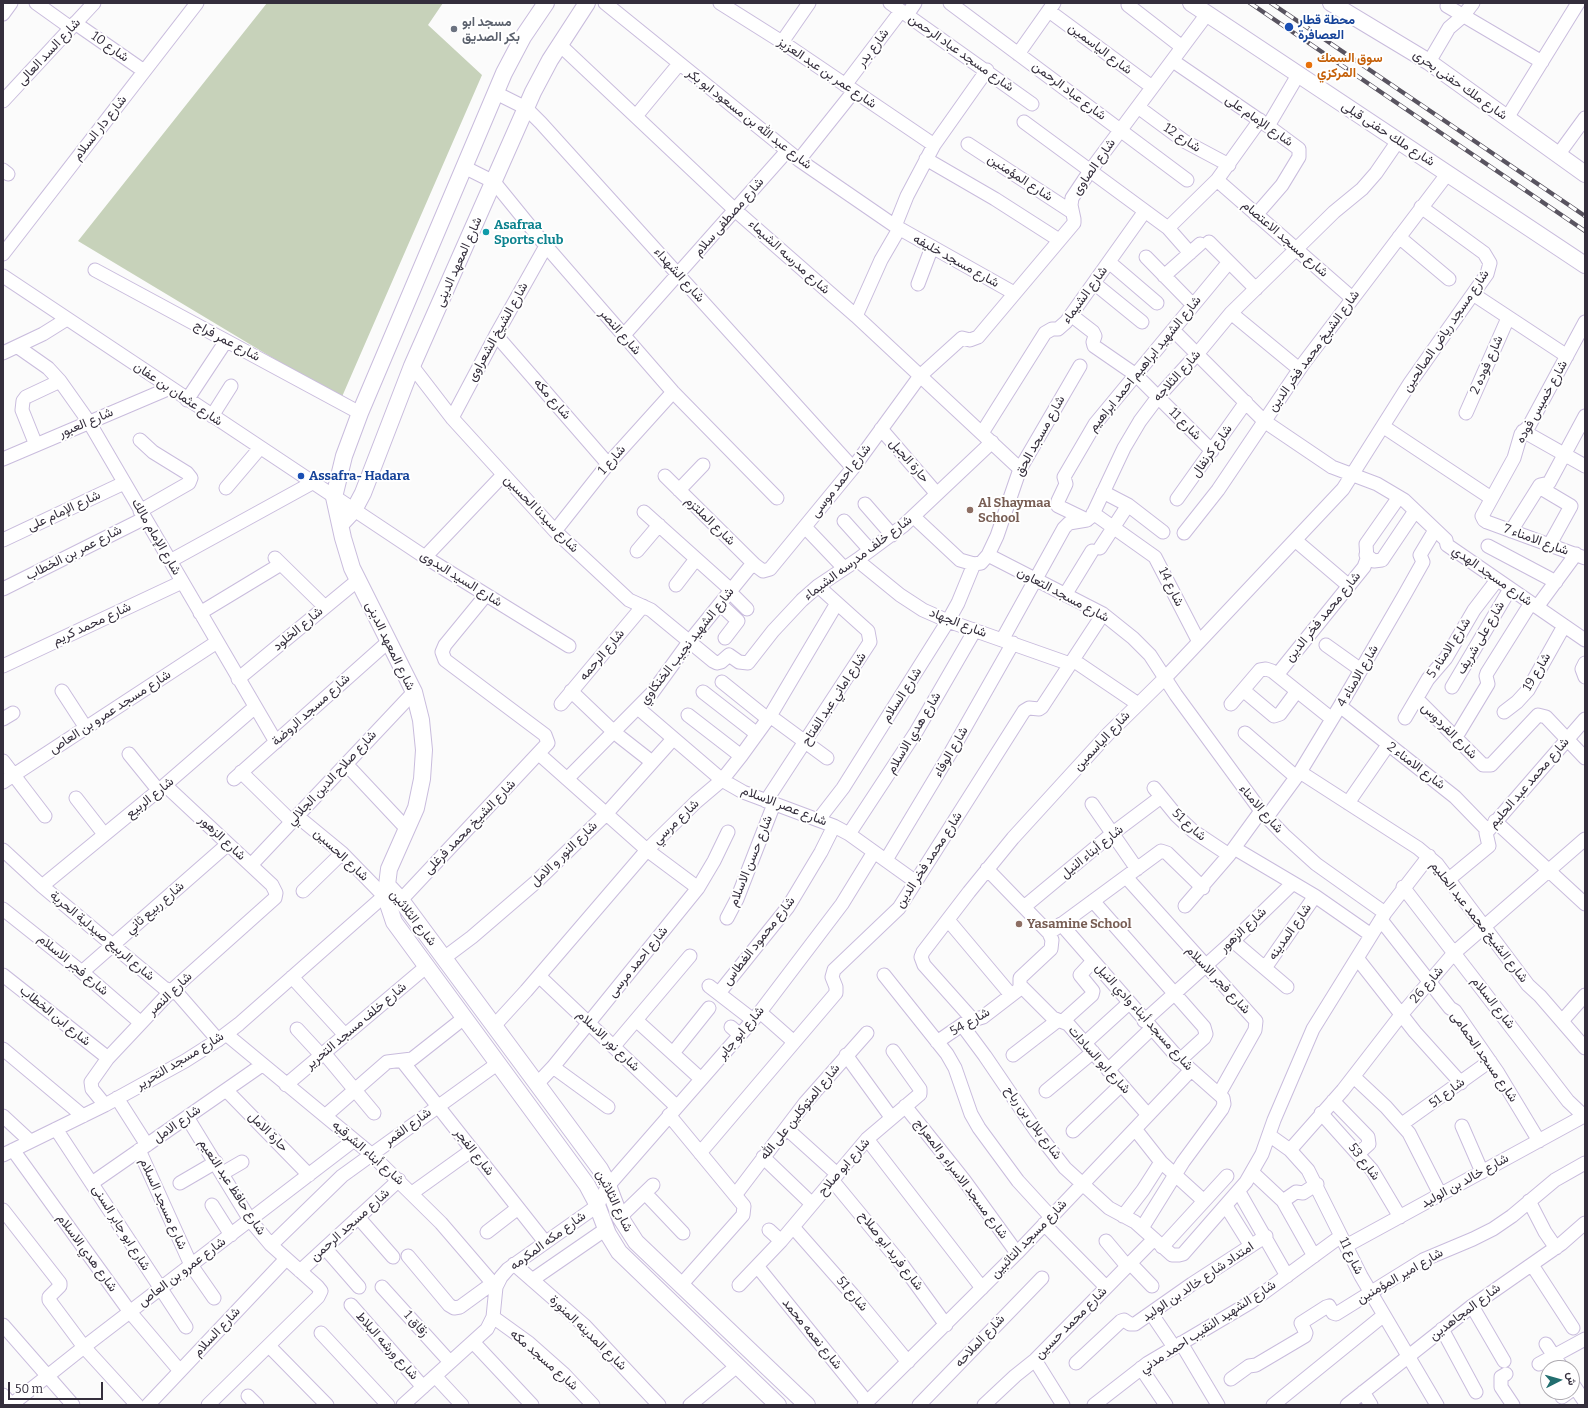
<!DOCTYPE html>
<meta charset="utf-8">
<style>
body{margin:0}
#map{position:relative;width:1588px;height:1408px;overflow:hidden;background:#fbfbfb;font-family:Bitter,Vazirmatn,serif}
canvas{display:block}
.frame{position:absolute;inset:0;border:4px solid #342e3c;pointer-events:none}
.north{position:absolute;left:1540px;top:1360px;width:40px;height:40px;box-sizing:border-box;background:#fff;border:1px solid #aeabb1;border-radius:50%;rotate:84deg;font-size:11px;font-weight:700;line-height:16px;text-align:center;color:#342e3c}
.north::after{content:'';display:block;margin:auto;width:14px;height:18px;background:#226e6f;clip-path:polygon(50% 0,100% 100%,50% 72%,0 100%)}
.scale{position:absolute;left:8px;top:1382px;width:95px;height:18px;box-sizing:border-box;border:2px solid #342e3c;border-top:0;padding-left:5px;font-size:12px;line-height:14px;white-space:nowrap;color:#342e3c;-webkit-text-stroke:3px #fff;paint-order:stroke}
</style>
<div id="map">
<canvas width="1588" height="1408"></canvas>
<div class="frame"></div>
<div class="north">ش</div>
<div class="scale">50 m</div>
</div>
<script>
const g = document.querySelector('canvas').getContext('2d');
g.lineJoin = 'round';
function fill(path, color) { g.fillStyle = color; g.fill(path, 'evenodd'); }
const poly = rows => new Path2D(rows.map(r => 'M' + r).join(''));
function strokePath(path, color, width, dash) { g.strokeStyle = color; g.lineWidth = width; g.lineCap = dash ? 'butt' : 'round'; g.setLineDash(dash || []); g.stroke(path); }
function write(font, color, halo, rows, align = 'center') {
  g.font = font + ' Bitter,Vazirmatn,serif'; g.lineWidth = 4; g.setLineDash([]); g.textBaseline = 'middle'; g.strokeStyle = halo; g.fillStyle = color; for (const [text, x, y, turn = 0] of rows) {
    g.save(); g.translate(x, y); g.rotate((+turn || 0) * Math.PI / 180); g.textAlign = isNaN(turn) ? turn : align; if (halo) g.strokeText(text, 0, 0); g.fillText(text, 0, 0); g.restore();
  }
}
fill(poly([
 [267,3,443,3,428,25,482,75,341,399,78,241]
]), '#c7d2ba');
const minor = poly([
 [36,3,71,28],
 [605,3,799,160,895,226,1014,293],
 [720,3,782,42,934,145],
 [890,3,1032,104],
 [950,3,1187,180],
 [1128,5,1182,47],
 [1447,6,1542,62],
 [1049,11,1152,87],
 [3,14,11,3],
 [907,15,915,3],
 [75,23,144,71],
 [782,42,809,3],
 [560,45,735,210,856,316,1020,469],
 [1018,54,1054,3],
 [1173,61,1268,126,1299,149,1299,157,1282,185,1256,215],
 [1429,62,1449,28,1463,16,1473,3],
 [845,85,901,11],
 [496,93,526,108,541,123,853,468],
 [3,101,94,3],
 [1138,107,1184,141,1229,165],
 [636,116,679,64],
 [1507,118,1578,3],
 [1024,122,1168,228,1190,253],
 [1268,126,1298,75],
 [968,144,1072,212],
 [1558,155,1585,118],
 [926,159,995,199,1059,240],
 [799,160,854,91],
 [464,167,494,182,546,246,673,392,777,498],
 [3,170,8,174],
 [1217,180,1352,298],
 [895,226,907,196,934,145,987,70],
 [1168,228,1217,180,1260,120],
 [1399,237,1449,279],
 [1209,242,1256,289],
 [3,254,197,3],
 [1146,257,1193,305],
 [1109,262,1157,303],
 [95,270,360,413],
 [3,276,425,557,569,646],
 [1164,276,1200,244],
 [1094,283,1142,322],
 [918,284,932,247],
 [1473,294,1567,356],
 [1231,313,1299,369],
 [1071,315,1093,332,1095,336,1093,342,1094,346,1136,375,1212,451],
 [856,316,881,260,899,229],
 [1585,322,1529,426,1521,434,1514,458,1482,516,1484,520,1487,522,1585,558],
 [1173,330,1264,421,1332,467,1377,484,1404,500,1446,540,1447,545,1585,640],
 [496,335,608,464],
 [623,336,787,151],
 [18,347,48,368,60,381,89,422,276,742],
 [3,353,43,334,67,319],
 [412,366,452,418,555,531,629,600,651,610,713,661,717,663,721,662,729,655,739,662,748,663,773,631,802,600,818,586,857,560,903,526,992,442],
 [187,400,226,341],
 [1466,413,1508,318],
 [212,416,231,386],
 [452,418,496,335,546,246],
 [1384,427,1491,498],
 [881,429,937,494],
 [1523,431,1585,466],
 [982,433,1045,333,1052,329,1058,329,1066,322,1145,211],
 [140,440,153,452,187,473,191,478,189,483,140,511],
 [36,445,22,410,23,401,26,397,60,381],
 [3,459,170,388],
 [665,476,755,565,763,571,770,569,853,468,920,376,962,338,970,340,978,337,1074,223,1074,219,1071,205,1072,198,1090,171,1207,14],
 [1539,487,1571,506,1550,544],
 [226,488,260,448],
 [679,490,703,465],
 [1103,492,1128,505,1163,532],
 [1177,499,1246,402],
 [865,504,892,535],
 [644,512,731,590],
 [1093,513,1155,557,1199,642],
 [914,517,960,560,974,564,981,563,988,555,997,536,1020,469,1080,366],
 [1087,520,1058,506,1058,501,1066,484,1064,477,1095,424,1229,262],
 [844,521,870,550],
 [805,527,844,568],
 [555,531,608,464,673,392],
 [1511,531,1540,485,1549,483,1585,416],
 [1184,533,1218,490,1303,364,1448,173],
 [3,540,124,483],
 [1295,540,1349,586],
 [1488,546,1556,582],
 [1100,548,1128,505],
 [637,551,659,525],
 [988,555,1103,614,1133,638,1150,655,1176,695,1261,811,1284,835,1316,864,1385,913],
 [1366,555,1374,561,1382,560,1415,511],
 [425,557,503,475],
 [275,558,325,607],
 [857,560,900,595,923,610,948,621,1070,664],
 [170,561,312,483],
 [676,585,696,559],
 [3,589,145,518],
 [730,592,747,609],
 [1065,595,1092,551],
 [720,604,738,621,725,638],
 [1537,607,1576,554],
 [200,613,281,564],
 [1002,640,1064,528,1069,523,1087,520,1092,516,1124,448,1140,421,1158,397,1198,353,1231,313,1334,212,1362,189,1376,173,1398,141],
 [1326,645,1361,670],
 [1073,660,1138,704],
 [1585,663,1582,669,1585,677],
 [3,666,182,582],
 [1277,675,1364,567,1367,559,1366,544,1399,497],
 [238,679,358,580],
 [722,682,768,719],
 [1452,687,1510,589],
 [1243,690,1274,716,1280,714,1297,691],
 [62,691,86,728],
 [571,691,615,733,652,762],
 [703,692,757,734],
 [1417,699,1483,765,1491,765,1538,715,1546,717,1585,758],
 [561,704,643,606],
 [1231,704,1260,670,1266,669,1272,671,1332,719],
 [1340,706,1455,797,1488,831],
 [638,708,722,780,743,792,834,826,849,834,916,882],
 [1504,712,1517,702,1528,690,1564,626],
 [688,715,741,756],
 [770,716,827,758],
 [1405,718,1428,679,1446,658,1474,610,1497,580],
 [3,719,13,713],
 [1245,733,1296,777],
 [1456,737,1488,684,1486,676,1487,673,1531,603],
 [129,754,159,791],
 [539,754,647,850,698,888],
 [3,761,45,816],
 [346,764,407,829],
 [241,772,292,822],
 [1300,772,1418,848,1437,864,1528,985,1540,996,1585,1048],
 [234,779,389,641],
 [567,779,652,693,689,642,749,568,755,565],
 [3,782,217,642],
 [1154,788,1176,815,1193,831,1229,855],
 [76,798,104,834],
 [766,801,870,642,868,631,818,586],
 [1348,803,1388,745],
 [1092,804,1137,869],
 [297,816,342,853,384,896],
 [1267,817,1300,772,1340,706,1405,594,1423,562,1420,555,1435,530],
 [819,819,843,788,948,621,958,603,974,564],
 [1495,821,1585,904],
 [849,834,916,732,975,630],
 [1234,848,1315,896,1371,935],
 [3,850,42,886,164,988,178,994,218,1040],
 [886,860,951,752,1013,643],
 [251,865,414,692],
 [987,869,1049,933,1052,940,1051,949,1020,978,1020,985,1053,1018,1068,1024,1148,1115],
 [1126,877,1256,1021,1255,1030,1219,1094],
 [1449,879,1489,846,1486,833,1585,719],
 [42,886,165,785,255,707],
 [1403,887,1568,1101,1585,1117],
 [303,891,342,853],
 [401,900,548,743,545,735,445,660,442,652,445,645,486,595],
 [1093,901,1204,1027,1206,1034,1204,1038,1180,1060],
 [1185,906,1229,855,1261,811],
 [1024,907,1113,833,1161,797],
 [3,909,82,972,141,1023],
 [727,918,737,899,774,804],
 [948,920,1011,995],
 [1381,920,1450,1008,1455,1011,1498,1073,1539,1141],
 [1061,924,1179,1059,1223,1098,1224,1104,1222,1109,1183,1162,1142,1228],
 [1055,929,1161,851,1167,853,1203,888],
 [1233,941,1287,987],
 [444,958,472,937,536,882,606,814,673,739],
 [1357,958,1415,1032,1461,1083],
 [1265,968,1315,896],
 [82,972,228,844],
 [3,975,108,1058],
 [884,975,947,1054,955,1068,971,1114,979,1128,1018,1181,1051,1217],
 [539,976,677,1107],
 [292,977,345,1035],
 [709,986,753,1020],
 [719,993,788,907,821,852,834,826],
 [760,1012,794,1042],
 [636,1020,701,1079],
 [974,1021,924,965,921,957,923,952,969,892,1013,838,1108,734,1165,678,1343,489,1410,383,1487,274,1490,263,1484,253,1421,207],
 [1063,1021,1092,995,1093,991,1080,975,1093,961],
 [1144,1021,1233,941,1293,883],
 [1562,1021,1585,995],
 [962,1025,985,1056,1036,1131,1065,1168,1109,1208,1135,1222,1172,1255,1179,1255,1183,1254,1246,1182,1262,1154,1274,1120,1313,1029,1385,913,1429,856],
 [494,1026,526,991,647,850,696,802,722,780,741,756,770,716,837,603],
 [731,1027,740,1035],
 [297,1029,321,1055],
 [226,1034,371,1154,441,1223,496,1287],
 [937,1042,966,1022,983,1017,1022,987],
 [1085,1043,1129,1003],
 [614,1046,690,956],
 [3,1049,83,1116],
 [324,1053,374,1113],
 [673,1053,709,1008],
 [846,1055,891,1117],
 [1013,1055,1057,1021],
 [403,1062,545,1242],
 [553,1067,608,1107],
 [1108,1070,1151,1029],
 [1354,1077,1386,1107,1409,1133,1440,1194],
 [537,1084,553,1067,698,888,714,861,728,832],
 [286,1085,427,966],
 [226,1090,309,1175],
 [1046,1091,1093,1052],
 [117,1098,147,1145],
 [1333,1101,1368,1137,1369,1144,1359,1153],
 [105,1105,92,1089,91,1082,108,1058,171,991,275,898,276,893,272,885,165,785],
 [905,1106,964,1180,1017,1253],
 [1321,1113,1372,1170,1400,1217],
 [669,1115,744,1206,743,1215,681,1285],
 [3,1116,30,1141],
 [325,1116,387,1062,412,1059,464,1018],
 [187,1117,250,1220,271,1245,317,1286,321,1291,318,1297,208,1405],
 [1402,1124,1490,1061],
 [1462,1126,1482,1172],
 [786,1128,837,1174],
 [56,1129,186,1327],
 [1135,1129,1161,1162,1204,1201],
 [1073,1131,1121,1085],
 [1269,1135,1290,1150,1308,1170,1361,1276,1437,1405],
 [867,1139,982,1288],
 [13,1150,130,1312,180,1371],
 [139,1150,191,1265,214,1298],
 [1290,1150,1343,1090,1401,1015,1454,953,1585,839],
 [700,1153,836,993,836,987,832,977,834,970,899,908,1024,711,1029,708,1039,709,1042,707,1103,614],
 [3,1155,105,1105,185,1061,218,1040,239,1024,392,889],
 [763,1157,812,1204],
 [1252,1172,1283,1201,1314,1256],
 [223,1173,242,1162],
 [832,1180,903,1266,946,1325],
 [92,1183,262,1065],
 [180,1183,216,1162],
 [1239,1192,1287,1276],
 [412,1193,472,1150],
 [645,1193,683,1233],
 [736,1194,805,1103,867,1033],
 [1283,1201,1296,1192,1303,1193,1317,1184],
 [1529,1201,1545,1232,1556,1248],
 [212,1205,231,1235],
 [1226,1206,1251,1246],
 [3,1210,60,1283,60,1286,49,1297,49,1300,84,1347,137,1405],
 [1123,1216,1143,1190,1161,1162],
 [358,1217,393,1257],
 [620,1217,653,1185],
 [1044,1224,1106,1287],
 [793,1227,852,1294,908,1362],
 [769,1230,781,1241],
 [487,1232,518,1208],
 [1106,1241,1127,1266],
 [271,1245,342,1176,497,1064],
 [1346,1246,1584,1116],
 [1162,1247,1227,1176],
 [325,1248,359,1287],
 [408,1256,449,1305,454,1308,460,1307,493,1283],
 [1130,1263,1152,1286],
 [514,1264,585,1326,659,1405],
 [1532,1265,1573,1328],
 [757,1266,867,1402],
 [300,1271,399,1180],
 [532,1280,606,1229],
 [739,1285,781,1241,867,1139,920,1094,920,1089,893,1051],
 [382,1287,450,1362],
 [351,1305,423,1387],
 [1472,1306,1504,1361],
 [1151,1313,1174,1347],
 [493,1317,529,1343,564,1374,593,1405],
 [3,1325,73,1405],
 [1442,1329,1476,1392],
 [321,1333,388,1405],
 [473,1342,532,1405],
 [1181,1343,1218,1405],
 [1546,1344,1562,1368],
 [269,1346,327,1405],
 [1035,1360,1063,1405],
 [1076,1363,1121,1321,1124,1320,1130,1324,1135,1324,1192,1284,1266,1236],
 [1539,1364,1585,1339],
 [1141,1368,1166,1405],
 [1506,1374,1501,1377,1501,1387,1513,1405],
 [435,1376,462,1405],
 [1231,1379,1249,1366,1256,1365,1305,1336,1306,1333,1301,1323,1326,1307,1329,1306,1333,1313,1336,1314,1423,1260,1473,1239,1493,1229,1512,1216,1555,1180,1585,1163],
 [1572,1383,1585,1402],
 [1363,1392,1371,1405],
 [3,1395,12,1405],
 [248,1396,257,1405],
 [1562,1397,1569,1392],
 [11,1405,84,1347,354,1140],
 [148,1405,286,1259],
 [403,1405,487,1329,493,1317,496,1287,501,1277,508,1269,597,1206,608,1186,760,1012,842,904,874,852],
 [690,1405,737,1366],
 [864,1405,1017,1253,1190,1071],
 [919,1405,1042,1278],
 [984,1405,1015,1376,1035,1360,1154,1239],
 [1094,1405,1148,1363,1251,1302,1341,1236],
 [1273,1405,1384,1315],
 [1347,1405,1472,1306,1561,1244,1585,1223]
]);
const tertiary = poly([
 [546,3,523,37,504,73,360,413,344,456,334,497,343,538,352,568,414,692,421,720,424,750,422,779,416,808,389,869,387,885,388,904,394,922,587,1185,595,1200,608,1234,619,1252,778,1405],
 [1191,3,1585,265],
 [1331,3,1429,62,1585,174],
 [340,525,354,510,363,493,412,366,533,92,550,60,587,3],
 [387,885,401,900,600,1169,606,1180,620,1217,636,1242,807,1405]
]);
strokePath(minor, '#c9bcdd', 15);
strokePath(tertiary, '#c9bcdd', 18);
strokePath(minor, '#fff', 13);
strokePath(tertiary, '#fff', 16);
const rail = poly([
 [1250,3,1585,231],
 [1271,3,1585,216]
]);
strokePath(rail, '#595460', 4.5);
strokePath(rail, '#fff', 3, [9]);
for (const [x, y, r, color] of [
 [1289,27,5,"#1a4fb4"],
 [454,29,4,"#6b7280"],
 [1309,65,4,"#e8710a"],
 [486,232,4,"#0f9aa8"],
 [301,476,4,"#1a4fb4"],
 [970,510,4,"#8d6e63"],
 [1019,924,4,"#8d6e63"]
]) { const dot = new Path2D(); dot.arc(x, y, r, 0, 2 * Math.PI); g.fillStyle = color; g.fill(dot); strokePath(dot, '#fff', 1.5); }
write('bold 13px', '#164399', '#fff', [
 ["محطة قطار",1298,20],
 ["العصافرة",1298,35],
 ["Assafra- Hadara",309,476]
], 'left');
write('bold 13px', '#5b616d', '#fff', [
 ["مسجد ابو",462,22],
 ["بكر الصديق",462,37]
], 'left');
write('13px', '#342e3c', '#fff', [
 ["شارع 10",110,47,35],
 ["شارع بدر",873,48,-53],
 ["شارع الياسمين",1100,49,37],
 ["شارع السد العالى",49,52,-47],
 ["شارع مسجد عباد الرحمن",961,53,35],
 ["شارع عمر بن عبد العزيز",827,73,34],
 ["شارع ملك حفنى بحرى",1460,85,35],
 ["شارع عباد الرحمن",1069,91,37],
 ["شارع عبد الله بن مسعود ابو بكر",749,119,38],
 ["شارع الإمام على",1259,121,35],
 ["شارع دار السلام",100,128,-52],
 ["شارع ملك حفنى قبلى",1388,134,33],
 ["شارع 12",1182,138,33],
 ["شارع الصاوى",1094,167,-55],
 ["شارع المؤمنين",1020,178,33],
 ["شارع مصطفى سلام",729,217,-49],
 ["شارع مسجد الاعتصام",1285,239,41],
 ["شارع مدرسه الشيماء",789,257,42],
 ["شارع مسجد خليفه",956,261,29],
 ["شارع المعهد الدينى",459,262,-66],
 ["شارع الشهداء",679,275,48],
 ["شارع الشيماء",1085,295,-54],
 ["شارع مسجد رياض الصالحين",1446,331,-56],
 ["شارع الشيخ الشعراوى",498,332,-61],
 ["شارع النصر",620,332,49],
 ["شارع عمر فراج",227,341,28],
 ["شارع الشيخ محمد فخر الدين",1314,351,-54],
 ["شارع الشهيد ابراهيم احمد ابراهيم",1145,364,-51],
 ["شارع فوده 2",1487,365,-66],
 ["شارع الثلاجه",1177,376,-48],
 ["شارع عثمان بن عفان",178,394,34],
 ["شارع مكه",552,399,49],
 ["شارع خميس فوده",1542,402,-61],
 ["شارع العبور",86,423,-23],
 ["شارع 11",1185,424,45],
 ["شارع مسجد الحق",1040,436,-61],
 ["شارع كرنفال",1212,451,-55],
 ["شارع 1",612,460,-49],
 ["حارة الجبل",909,461,49],
 ["شارع احمد موسى",841,481,-52],
 ["شارع الإمام على",64,511,-25],
 ["شارع سيدنا الحسين",541,514,46],
 ["شارع الملتزم",710,521,44],
 ["شارع الإمام مالك",156,537,60],
 ["شارع الامناء 7",1536,540,20],
 ["شارع عمر بن الخطاب",74,553,-27],
 ["شارع خلف مدرسه الشيماء",858,558,-37],
 ["شارع مسجد الهدي",1492,576,35],
 ["شارع السيد البدوى",461,579,32],
 ["شارع 14",1171,587,64],
 ["شارع مسجد التعاون",1063,595,28],
 ["شارع محمد فخر الدين",1323,617,-51],
 ["شارع الجهاد",958,623,21],
 ["شارع محمد كريم",92,624,-25],
 ["شارع الخلود",298,629,-40],
 ["شارع على شريف",1481,638,-60],
 ["شارع المعهد الدينى",390,646,64],
 ["شارع الشهيد نجيب الخنكاوي",687,646,-52],
 ["شارع الامناء 5",1449,648,-57],
 ["شارع الرحمه",602,655,-50],
 ["شارع 19",1537,672,-59],
 ["شارع الامناء 4",1358,676,-60],
 ["شارع السلام",902,695,-57],
 ["شارع اماني عبد الفتاح",834,699,-57],
 ["شارع مسجد الروضة",311,710,-42],
 ["شارع مسجد عمرو بن العاص",110,712,-33],
 ["شارع الفردوس",1449,731,45],
 ["شارع هدي الاسلام",914,733,-59],
 ["شارع الياسمين",1102,741,-47],
 ["شارع الوفاء",951,752,-60],
 ["شارع الامناء 2",1416,766,37],
 ["شارع صلاح الدين الجلالي",332,778,-47],
 ["شارع محمد عبد الحليم",1529,783,-49],
 ["شارع الربيع",150,798,-39],
 ["شارع عصر الاسلام",784,806,21],
 ["شارع الامناء",1261,809,49],
 ["شارع مرسي",676,822,-44],
 ["شارع 51",1189,825,42],
 ["شارع الشيخ محمد فرغلى",470,827,-46],
 ["شارع الزهور",222,838,43],
 ["شارع أبناء النيل",1092,852,-39],
 ["شارع النور و الامل",564,854,-44],
 ["شارع الحسين",341,855,43],
 ["شارع محمد فخر الدين",929,860,-57],
 ["شارع حسن الاسلام",751,861,-68],
 ["شارع ربيع ثاني",155,908,-41],
 ["شارع الثلاثين",413,918,52],
 ["شارع الشيخ محمد عبد الحليم",1479,922,52],
 ["شارع الزهور",1243,930,-43],
 ["شارع المدينه",1290,932,-55],
 ["شارع الربيع صيدلية الحرية",102,936,40],
 ["شارع محمود الغطاس",759,941,-52],
 ["شارع احمد مرسى",638,962,-51],
 ["شارع فجر الاسلام",73,965,40],
 ["شارع فجر الاسلام",1218,980,47],
 ["شارع 26",1427,985,-50],
 ["شارع النصر",170,994,-44],
 ["شارع السلام",1493,1003,52],
 ["شارع ابن الخطاب",55,1016,39],
 ["شارع مسجد أبناء وادي النيل",1144,1017,48],
 ["شارع 54",970,1022,-30],
 ["شارع خلف مسجد التحرير",356,1026,-40],
 ["شارع ابو جابر",741,1033,-50],
 ["شارع نور الاسلام",608,1041,44],
 ["شارع مسجد الحمامى",1484,1057,55],
 ["شارع ابو السادات",1099,1060,48],
 ["شارع مسجد التحرير",180,1061,-31],
 ["شارع 51",1447,1093,-37],
 ["شارع المتوكلين على الله",800,1112,-51],
 ["شارع بلال بن رباح",1033,1123,54],
 ["شارع الامل",177,1124,-35],
 ["شارع القمر",408,1127,-36],
 ["حارة الامل",268,1132,45],
 ["شارع الفجر",474,1152,52],
 ["شارع أبناء الشرقيه",368,1153,41],
 ["شارع 53",1364,1162,52],
 ["شارع ابو صلاح",844,1167,-49],
 ["شارع مسجد الاسراء و المعراج",961,1179,53],
 ["شارع خالد بن الوليد",1465,1181,-29],
 ["شارع حافظ عبد النعيم",232,1187,57],
 ["شارع الثلاثين",614,1201,64],
 ["شارع مسجد السلام",163,1204,66],
 ["شارع مسجد الرحمن",350,1225,-42],
 ["شارع ابو جابر السنى",121,1228,58],
 ["شارع مسجد التائبين",1029,1239,-46],
 ["شارع مكه المكرمه",548,1241,-36],
 ["شارع فريد ابو صلاح",891,1251,52],
 ["شارع هدي الاسلام",87,1253,54],
 ["شارع 11",1351,1256,64],
 ["شارع عمرو بن العاص",182,1272,-37],
 ["شارع امير المؤمنين",1400,1276,-30],
 ["امتداد شارع خالد بن الوليد",1198,1282,-34],
 ["شارع 51",852,1294,50],
 ["شارع المجاهدين",1465,1312,-37],
 ["شارع محمد حسين",1071,1323,-45],
 ["زقاق 1",416,1324,48],
 ["شارع الشهيد النقيب احمد مدني",1208,1327,-33],
 ["شارع السلام",217,1332,-47],
 ["شارع المدينه المنورة",588,1333,44],
 ["شارع نعمه محمد",812,1334,51],
 ["شارع الملاحه",980,1341,-47],
 ["شارع ورشه البلاط",387,1346,48],
 ["شارع مسجد مكه",544,1360,41]
]);
write('bold 13px', '#c56008', '#fff', [
 ["سوق السمك",1317,58],
 ["المركزي",1317,73]
], 'left');
write('bold 13px', '#0d838f', '#fff', [
 ["Asafraa",494,225],
 ["Sports club",494,240]
], 'left');
write('bold 13px', '#785e54', '#fff', [
 ["Al Shaymaa",978,503],
 ["School",978,518],
 ["Yasamine School",1027,924]
], 'left');
</script>
